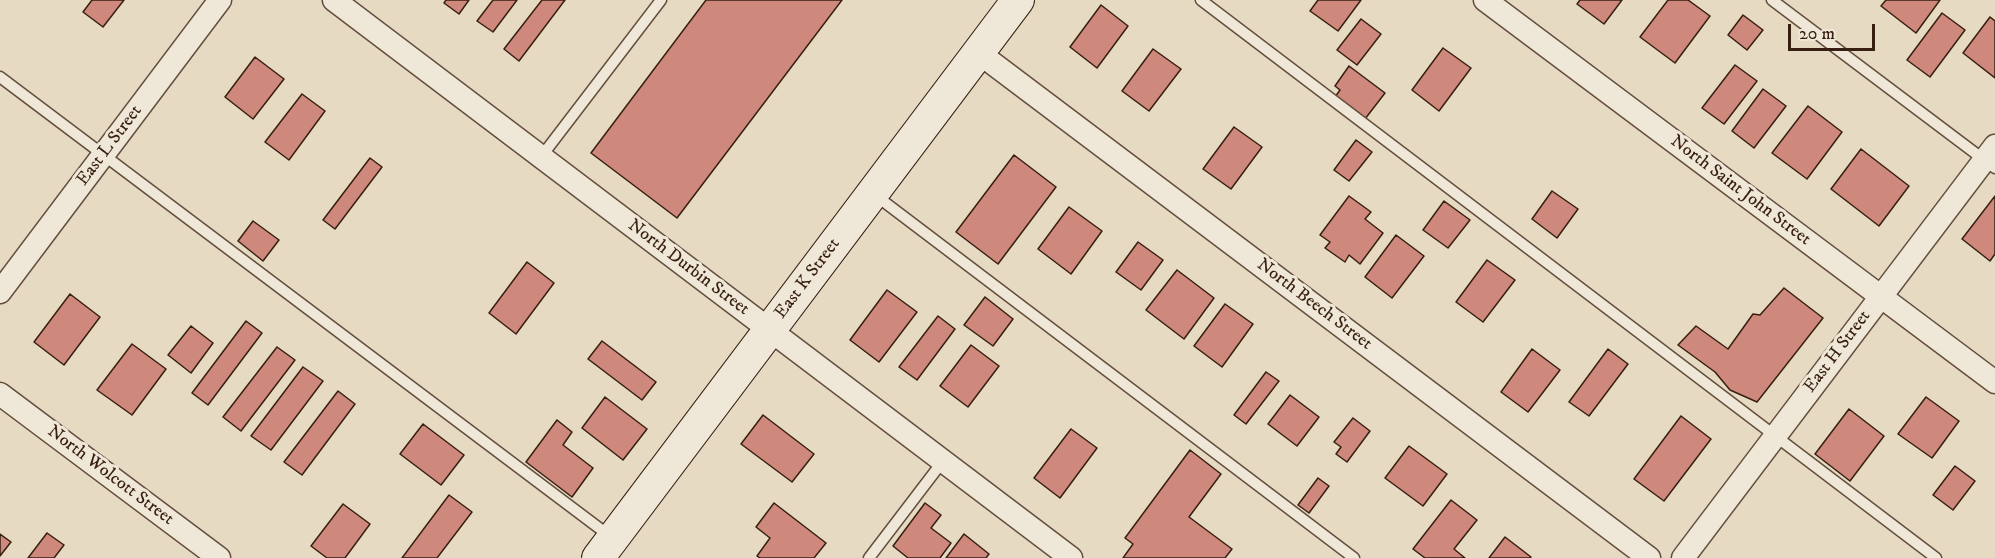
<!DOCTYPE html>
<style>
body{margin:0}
#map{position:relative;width:1995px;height:558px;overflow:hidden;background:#e7dac2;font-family:"IM FELL DW Pica",serif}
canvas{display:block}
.scale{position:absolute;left:1788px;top:24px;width:87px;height:27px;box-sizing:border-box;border:3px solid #371f12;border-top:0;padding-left:8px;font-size:18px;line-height:21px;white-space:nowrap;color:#371f12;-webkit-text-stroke:4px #efe7d7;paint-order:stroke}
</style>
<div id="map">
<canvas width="1995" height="558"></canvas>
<div class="scale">20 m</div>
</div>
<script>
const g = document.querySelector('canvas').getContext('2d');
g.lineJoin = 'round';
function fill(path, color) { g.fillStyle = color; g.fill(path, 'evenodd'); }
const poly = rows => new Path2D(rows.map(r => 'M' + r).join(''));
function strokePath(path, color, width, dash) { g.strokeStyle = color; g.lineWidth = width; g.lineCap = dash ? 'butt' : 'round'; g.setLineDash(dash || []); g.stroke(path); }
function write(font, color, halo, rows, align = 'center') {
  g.font = font + ' "IM FELL DW Pica",serif'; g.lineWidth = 6; g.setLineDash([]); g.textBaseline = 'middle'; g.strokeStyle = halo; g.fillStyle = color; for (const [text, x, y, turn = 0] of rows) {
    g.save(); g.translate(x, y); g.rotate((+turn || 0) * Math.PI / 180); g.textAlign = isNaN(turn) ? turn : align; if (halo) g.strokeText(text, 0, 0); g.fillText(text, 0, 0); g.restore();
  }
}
const building = poly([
 [92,0,124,0,103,27,83,12,92,0],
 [446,0,469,0,459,14,444,3,446,0],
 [493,0,517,0,493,32,477,21,493,0],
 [542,0,565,0,519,61,504,49,542,0],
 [706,0,842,0,677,218,591,153,706,0],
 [1318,0,1361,0,1338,31,1310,11,1318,0],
 [1580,0,1622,0,1604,24,1577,4,1580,0],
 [1668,0,1688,0,1710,16,1675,63,1640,37,1668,0],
 [1886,0,1940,0,1916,33,1881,6,1886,0],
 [1101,5,1128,26,1097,68,1070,47,1101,5],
 [1942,13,1965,30,1930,77,1907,60,1942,13],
 [1743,15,1763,30,1747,50,1728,35,1743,15],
 [1990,17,1995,21,1995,78,1963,53,1990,17],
 [1361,19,1381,34,1357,65,1337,50,1361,19],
 [1443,48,1471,68,1439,111,1412,90,1443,48],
 [1153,49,1181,69,1149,111,1122,91,1153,49],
 [255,57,284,79,253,119,225,97,255,57],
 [1735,65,1757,81,1724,124,1702,108,1735,65],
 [1349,66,1385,93,1365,119,1335,97,1340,90,1335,86,1349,66],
 [1763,89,1786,106,1754,148,1732,131,1763,89],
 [302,94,325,111,289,160,265,142,302,94],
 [1808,106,1842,132,1807,179,1772,153,1808,106],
 [1234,127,1262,147,1231,189,1203,169,1234,127],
 [1356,140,1372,152,1349,181,1334,170,1356,140],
 [1861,149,1909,186,1879,226,1831,189,1861,149],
 [1014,155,1056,187,998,264,956,232,1014,155],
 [370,158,382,167,335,229,323,220,370,158],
 [1552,191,1578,209,1557,238,1532,219,1552,191],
 [1349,196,1371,212,1365,219,1383,233,1360,264,1349,255,1345,262,1325,248,1330,242,1320,235,1349,196],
 [1995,196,1995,254,1990,261,1962,239,1995,196],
 [1444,201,1470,220,1448,248,1423,230,1444,201],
 [1069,207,1102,231,1071,274,1038,249,1069,207],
 [253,221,279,240,263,261,238,241,253,221],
 [1396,235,1424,256,1392,298,1365,277,1396,235],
 [1138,242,1163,260,1141,290,1116,272,1138,242],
 [1487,260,1515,280,1483,322,1456,302,1487,260],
 [527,262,554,283,516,334,489,313,527,262],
 [1177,270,1214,298,1184,339,1146,310,1177,270],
 [1784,288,1823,318,1757,402,1730,390,1715,372,1678,345,1696,326,1728,349,1753,314,1760,315,1784,288],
 [887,290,917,312,879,362,850,340,887,290],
 [70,294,100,317,64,365,34,342,70,294],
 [985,297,1013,319,993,346,964,325,985,297],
 [1225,304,1253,324,1222,367,1194,346,1225,304],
 [938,316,955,329,917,380,899,367,938,316],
 [246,321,262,333,208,405,192,393,246,321],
 [191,326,213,343,191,373,168,355,191,326],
 [602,341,656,382,642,400,588,359,602,341],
 [132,344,166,369,132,415,97,390,132,344],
 [971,345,999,366,968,407,940,386,971,345],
 [277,347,295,360,241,431,223,417,277,347],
 [1532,349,1560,370,1528,412,1501,392,1532,349],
 [1608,349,1628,364,1589,416,1569,402,1608,349],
 [303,367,323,381,271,450,251,436,303,367],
 [1266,372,1279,381,1246,424,1234,415,1266,372],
 [338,391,355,404,302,475,284,462,338,391],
 [1290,395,1319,417,1297,446,1268,424,1290,395],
 [605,397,647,429,623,460,582,428,605,397],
 [1926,397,1959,421,1932,458,1898,434,1926,397],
 [1849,409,1884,436,1850,481,1815,454,1849,409],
 [763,415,814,454,792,482,741,444,763,415],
 [1681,416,1711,439,1664,501,1634,479,1681,416],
 [1353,418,1370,431,1347,462,1336,454,1341,447,1334,442,1353,418],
 [557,420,572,432,563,445,593,468,572,497,526,462,557,420],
 [423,424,464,455,441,485,400,454,423,424],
 [1071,429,1097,448,1060,498,1034,478,1071,429],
 [1409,446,1447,474,1423,506,1385,478,1409,446],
 [1190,450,1221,474,1189,517,1232,549,1225,558,1123,558,1133,544,1125,538,1190,450],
 [1955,466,1975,481,1953,510,1933,495,1955,466],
 [1318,478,1329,486,1309,513,1298,505,1318,478],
 [449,495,472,512,437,558,402,558,449,495],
 [1451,500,1477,520,1454,549,1465,558,1425,558,1413,549,1451,500],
 [774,503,826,543,814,558,760,558,757,556,770,538,756,527,774,503],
 [925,503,941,515,931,528,951,543,940,558,908,558,893,546,925,503],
 [343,504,370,524,345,558,327,558,311,546,343,504],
 [47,533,64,545,54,558,28,558,47,533],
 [0,534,11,542,0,556,0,534],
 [964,534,989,554,986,558,946,558,964,534],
 [1505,537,1531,557,1530,558,1489,558,1505,537]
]);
fill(building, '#cf887c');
strokePath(building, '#371f12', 1.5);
const lane = poly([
 [1201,0,1936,558],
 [1772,0,1995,168],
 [0,77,611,537],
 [541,157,661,0],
 [875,195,1354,558],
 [869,558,943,461]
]);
const street = poly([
 [334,0,1071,558],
 [1485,0,1995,382],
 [979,53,1649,558],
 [0,292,220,0],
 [0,394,219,558],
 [1683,558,1995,146]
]);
const secondary = poly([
 [598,558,1018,0]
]);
strokePath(lane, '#634e3e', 13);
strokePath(street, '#634e3e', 25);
strokePath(secondary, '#371f12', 34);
strokePath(lane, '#efe7d7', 10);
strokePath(street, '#efe7d7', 22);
strokePath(secondary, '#efe7d7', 32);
write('18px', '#371f12', '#efe7d7', [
 ["East L Street",110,146,-53],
 ["North Saint John Street",1740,191,37],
 ["North Durbin Street",688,268,37],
 ["East K Street",808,279,-53],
 ["North Beech Street",1314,305,37],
 ["East H Street",1838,352,-53],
 ["North Wolcott Street",110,476,37]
]);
</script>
